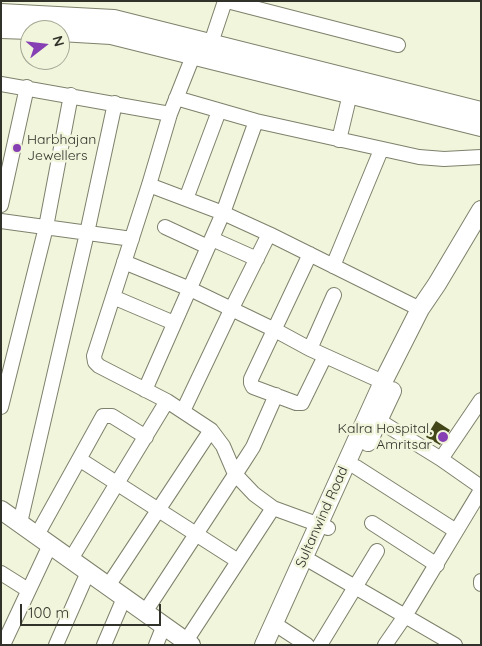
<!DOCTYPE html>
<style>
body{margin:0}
#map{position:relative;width:482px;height:646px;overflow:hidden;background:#f1f5dc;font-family:Quicksand,sans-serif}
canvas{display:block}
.frame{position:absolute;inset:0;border:2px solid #313229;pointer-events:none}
.north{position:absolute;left:20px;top:20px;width:50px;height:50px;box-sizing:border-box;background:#f1f5dc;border:1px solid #a4a794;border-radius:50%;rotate:74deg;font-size:14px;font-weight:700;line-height:20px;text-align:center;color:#313229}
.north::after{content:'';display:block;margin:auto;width:18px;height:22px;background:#8640b3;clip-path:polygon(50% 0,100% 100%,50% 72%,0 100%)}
.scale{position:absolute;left:20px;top:604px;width:141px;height:22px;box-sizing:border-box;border:2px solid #313229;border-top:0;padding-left:6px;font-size:15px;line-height:18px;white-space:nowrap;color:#313229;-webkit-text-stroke:4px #f1f5dc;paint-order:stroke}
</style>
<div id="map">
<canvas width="482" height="646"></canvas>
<div class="frame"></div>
<div class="north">N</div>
<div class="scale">100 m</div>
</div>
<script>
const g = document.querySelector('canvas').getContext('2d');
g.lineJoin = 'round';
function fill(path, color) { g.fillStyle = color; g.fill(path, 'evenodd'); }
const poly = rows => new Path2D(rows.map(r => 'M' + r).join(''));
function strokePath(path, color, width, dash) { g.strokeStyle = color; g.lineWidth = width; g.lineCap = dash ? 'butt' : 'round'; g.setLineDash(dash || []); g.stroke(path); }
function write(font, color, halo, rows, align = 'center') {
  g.font = font + ' Quicksand,sans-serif'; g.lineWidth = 5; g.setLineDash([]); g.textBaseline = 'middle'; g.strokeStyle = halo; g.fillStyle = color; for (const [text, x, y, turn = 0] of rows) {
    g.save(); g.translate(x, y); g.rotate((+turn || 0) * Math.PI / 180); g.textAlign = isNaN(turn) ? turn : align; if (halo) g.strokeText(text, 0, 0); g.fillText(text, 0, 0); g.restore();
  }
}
fill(poly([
 [436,421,450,430,440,445,426,437]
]), '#424619');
const minor = poly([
 [227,1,398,45],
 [211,43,225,1],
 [197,46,170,114,149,185,94,356,95,362,99,366,167,401,211,430,223,446,235,474,254,494,273,508,328,528],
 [1,84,170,114],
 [176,98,256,121,419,157,444,159,481,157],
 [339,140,350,94],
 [149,185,223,213,269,234,420,309],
 [186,199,219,111],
 [1,205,27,87],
 [1,221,132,239],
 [165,227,208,247],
 [212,239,257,259],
 [310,254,251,379,251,383,253,387,296,403,302,403,325,356],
 [124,262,190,289,275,330,310,349,383,382],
 [333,266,381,150],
 [113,297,174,323],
 [310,349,334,295],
 [145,390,223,213,256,121],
 [1,407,46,227,71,95],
 [183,411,231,310,269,234],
 [370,415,441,459,481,487],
 [79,459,238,561],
 [441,459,481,400],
 [356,467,456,531],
 [20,523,87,233,115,103],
 [372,523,437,565],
 [37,535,103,416,112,416,146,437],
 [71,559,167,401],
 [312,562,455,645],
 [1,573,28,590],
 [481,581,481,584],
 [108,586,211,430],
 [145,612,244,461,253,447,276,395],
 [281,628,307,645],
 [186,641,273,508],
 [3,645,50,545],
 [56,645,88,572],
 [104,645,124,598],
 [156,645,164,625],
 [320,645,377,551],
 [385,645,405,616,481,490]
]);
const major = poly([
 [1,13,114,19,481,111],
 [1,29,30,30],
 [60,32,111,35,481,127],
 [368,442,392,391],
 [1,510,191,645],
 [264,645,383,382,420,309,437,284,481,210]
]);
strokePath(minor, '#7e816b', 16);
strokePath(major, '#7e816b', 20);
strokePath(minor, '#fff', 14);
strokePath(major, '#fff', 18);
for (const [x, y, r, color] of [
 [17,148,5,"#8640b3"],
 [443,437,6,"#8640b3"]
]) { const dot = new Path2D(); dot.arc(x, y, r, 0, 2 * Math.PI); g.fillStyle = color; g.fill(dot); strokePath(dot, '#f1f5dc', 2); }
write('14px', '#313229', '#f1f5dc', [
 ["Harbhajan",27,140],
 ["Jewellers",27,156],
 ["Kalra Hospital,",432,429,"right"],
 ["Amritsar",432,445,"right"]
], 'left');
write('14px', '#313229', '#f1f5dc', [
 ["Sultanwind Road",322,517,-66]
]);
</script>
